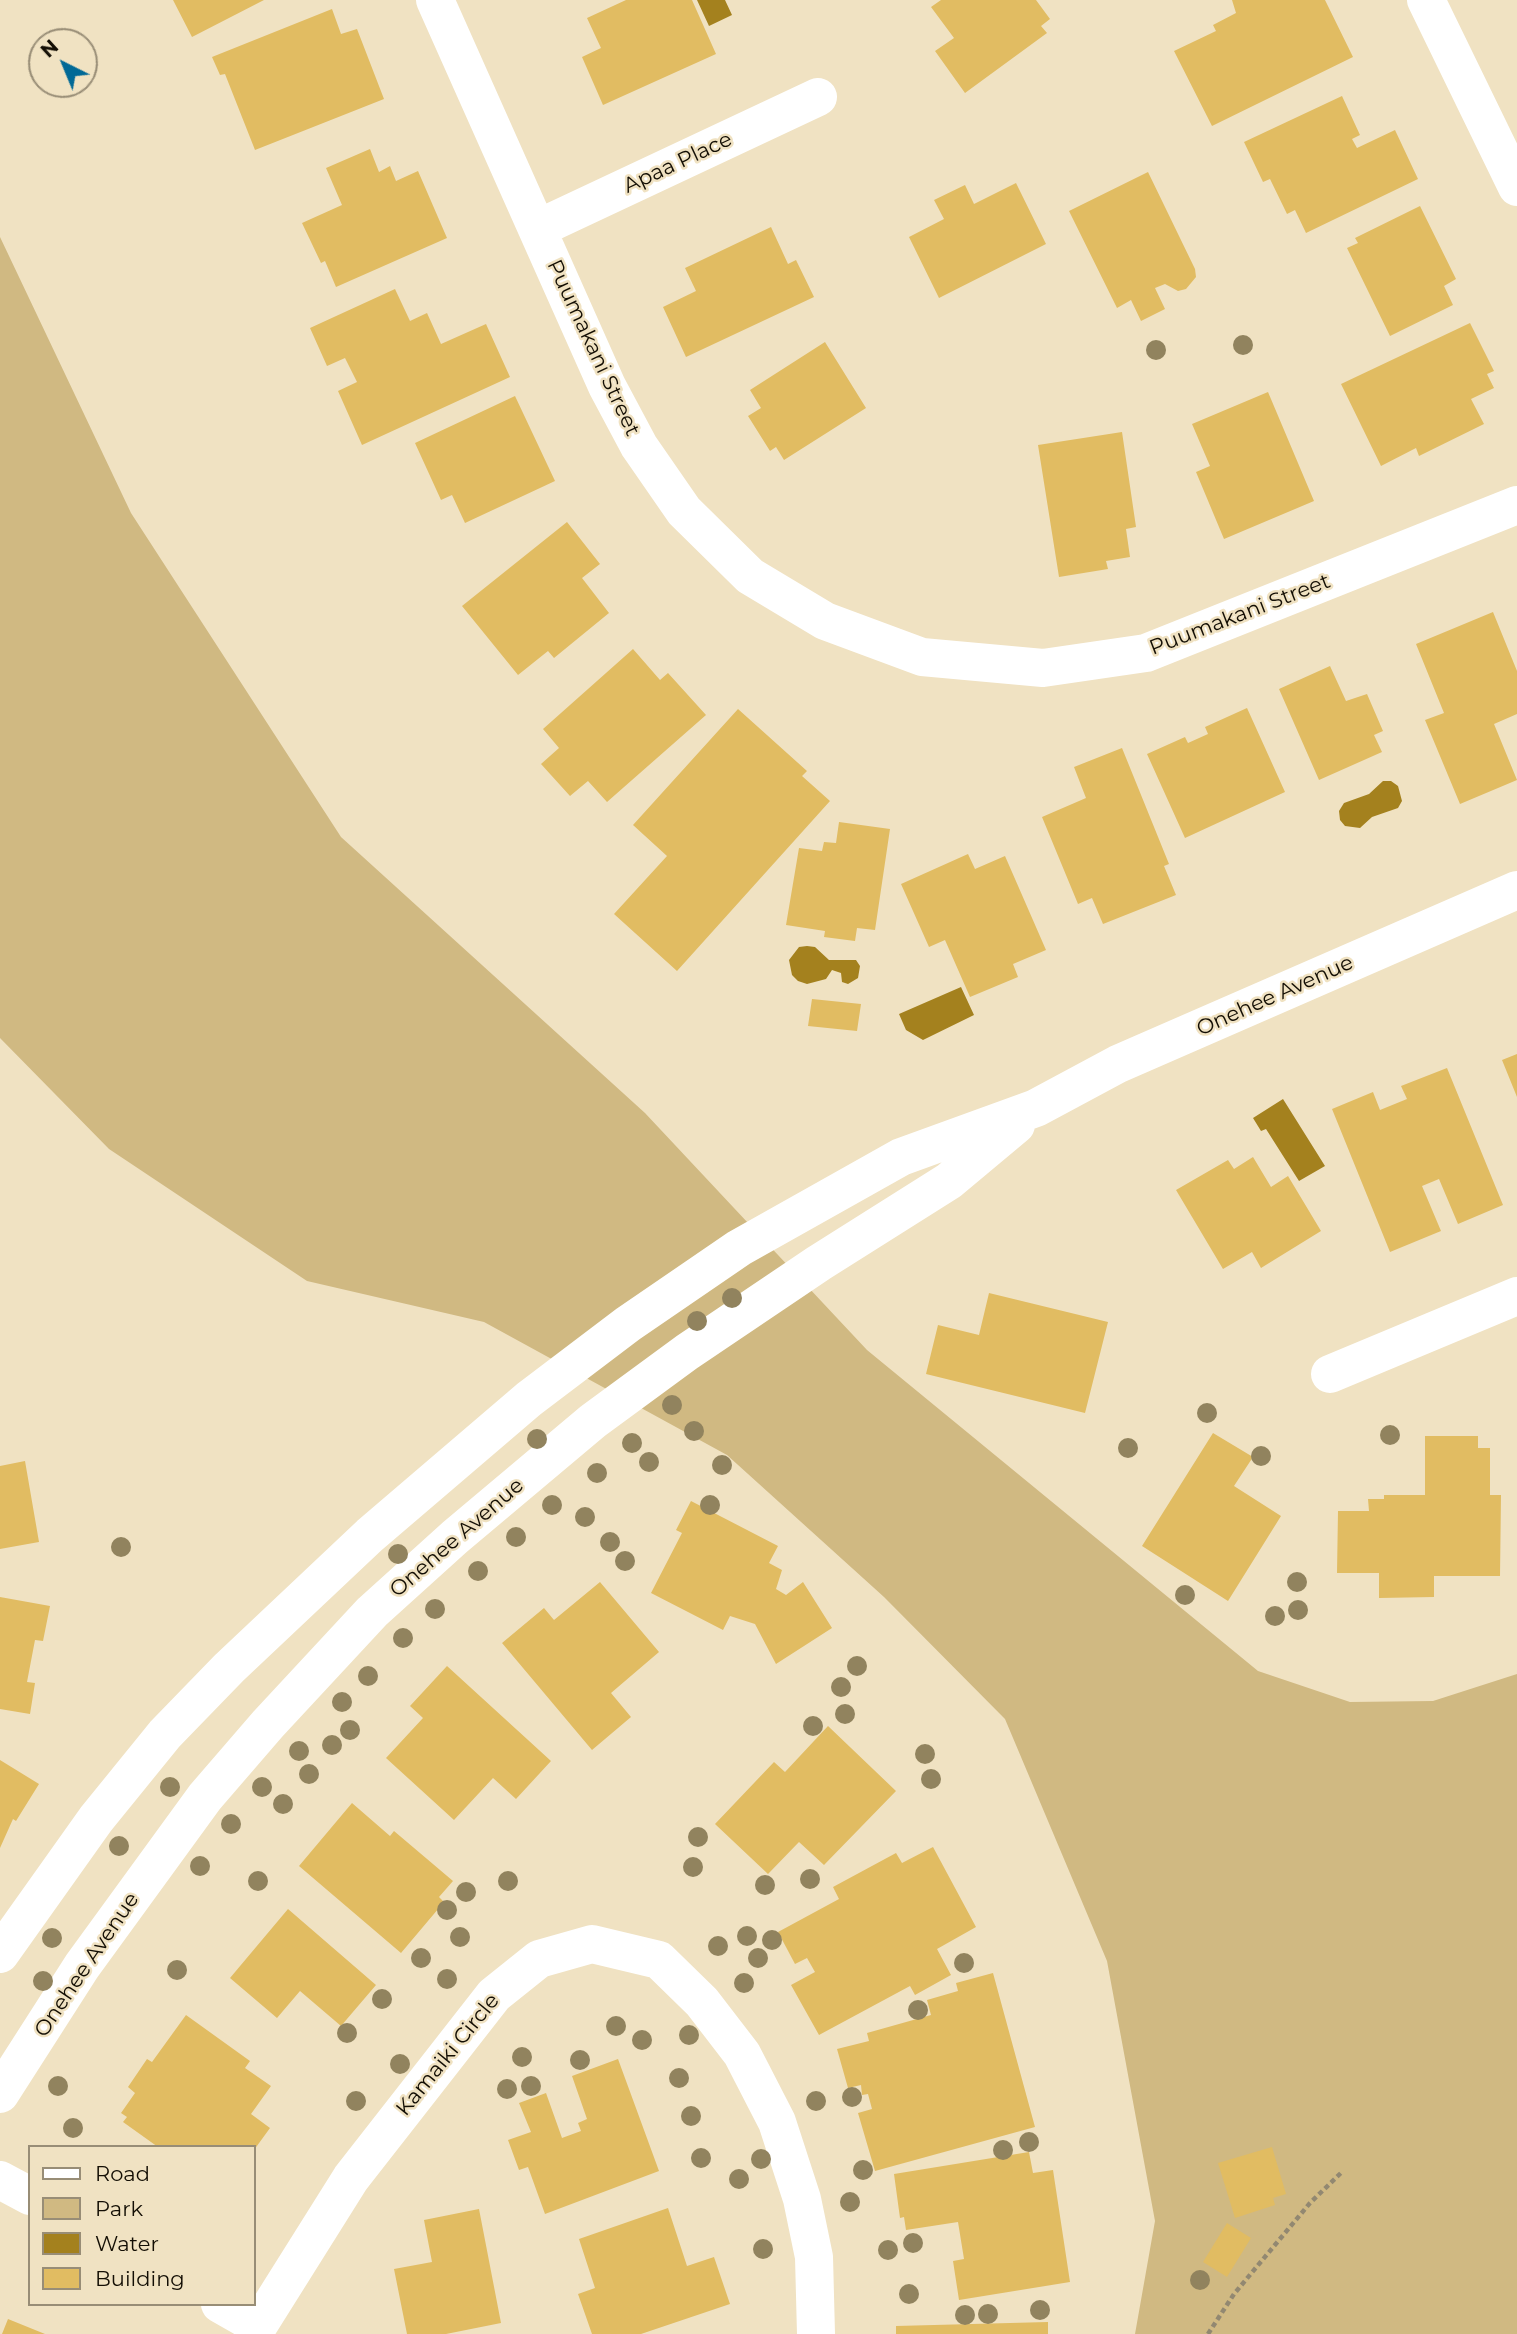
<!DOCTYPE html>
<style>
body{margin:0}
#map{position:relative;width:1517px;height:2334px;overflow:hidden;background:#f0e2c2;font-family:Montserrat,sans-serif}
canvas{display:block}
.legend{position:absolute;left:28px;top:2145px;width:228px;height:161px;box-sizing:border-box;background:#f0e2c2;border:2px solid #988d76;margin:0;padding:9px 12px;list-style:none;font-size:21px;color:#130e04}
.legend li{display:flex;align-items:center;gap:14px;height:35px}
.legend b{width:35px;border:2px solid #988d76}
.north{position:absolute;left:28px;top:28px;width:70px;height:70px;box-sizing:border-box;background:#f0e2c2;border:2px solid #988d76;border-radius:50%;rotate:317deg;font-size:19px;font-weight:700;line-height:28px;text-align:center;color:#130e04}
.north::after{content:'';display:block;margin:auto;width:24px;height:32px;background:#016996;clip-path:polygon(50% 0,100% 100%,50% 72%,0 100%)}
</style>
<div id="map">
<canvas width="1517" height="2334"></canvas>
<ul class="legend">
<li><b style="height:9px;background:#fff"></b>Road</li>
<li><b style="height:19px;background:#d0b982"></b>Park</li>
<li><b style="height:19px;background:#a4811e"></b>Water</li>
<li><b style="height:19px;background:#e1bc62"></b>Building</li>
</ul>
<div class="north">N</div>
</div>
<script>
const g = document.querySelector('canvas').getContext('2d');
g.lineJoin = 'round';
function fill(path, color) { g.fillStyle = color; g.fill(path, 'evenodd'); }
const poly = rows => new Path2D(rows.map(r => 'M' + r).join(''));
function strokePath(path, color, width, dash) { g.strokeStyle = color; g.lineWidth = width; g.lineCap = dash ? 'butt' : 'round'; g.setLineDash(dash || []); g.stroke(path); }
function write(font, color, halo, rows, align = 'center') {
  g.font = font + ' Montserrat,sans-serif'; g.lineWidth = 5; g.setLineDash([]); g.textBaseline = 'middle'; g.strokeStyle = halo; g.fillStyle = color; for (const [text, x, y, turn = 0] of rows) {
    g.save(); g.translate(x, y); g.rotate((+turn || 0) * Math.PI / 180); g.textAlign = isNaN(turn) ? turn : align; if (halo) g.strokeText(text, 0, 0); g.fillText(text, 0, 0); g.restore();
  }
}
fill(poly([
 [0,237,131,513,341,837,645,1113,867,1350,1258,1671,1350,1702,1433,1701,1517,1674,1517,2334,1135,2334,1155,2221,1107,1961,1005,1719,884,1597,727,1455,484,1322,307,1281,109,1149,0,1038]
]), '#d0b982');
fill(poly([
 [697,0,725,0,732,15,709,26],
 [1383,781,1391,781,1398,786,1402,801,1398,808,1372,817,1360,828,1345,826,1340,820,1339,811,1344,803,1369,794],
 [807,946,815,947,829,960,856,960,860,966,858,978,848,984,842,982,841,973,832,970,826,979,807,984,798,981,792,975,789,960,799,947],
 [961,987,974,1015,923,1040,906,1030,899,1014],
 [1283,1099,1325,1166,1299,1181,1266,1129,1261,1131,1253,1118]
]), '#a4811e');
fill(poly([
 [173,0,264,0,192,37],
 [626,0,692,0,716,54,603,105,582,57,601,48,587,18],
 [941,0,1036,0,1050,19,1041,26,1047,33,965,93,935,51,954,38,931,7],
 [1232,0,1325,0,1353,57,1212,126,1174,51,1216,31,1213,25,1236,13],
 [332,9,341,34,357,29,384,99,255,150,225,74,220,75,212,57],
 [1342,96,1360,135,1352,139,1357,148,1395,130,1418,179,1306,233,1295,210,1287,214,1270,179,1263,182,1244,142],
 [370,149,379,172,390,166,396,181,418,171,447,238,336,287,325,261,321,263,302,223,342,205,326,168],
 [1148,172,1195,269,1196,277,1186,289,1178,291,1165,284,1155,288,1165,309,1141,321,1131,300,1117,308,1069,211],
 [1016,183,1046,244,939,298,909,237,944,219,934,200,965,185,974,204],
 [1420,206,1456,279,1444,286,1453,305,1390,336,1347,248,1358,243,1355,238],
 [771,227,788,264,796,260,814,297,686,357,663,307,696,291,685,268],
 [395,289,410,321,427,313,441,344,486,324,510,377,362,445,338,391,357,382,345,358,327,366,310,328],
 [1470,323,1494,371,1487,374,1494,388,1471,399,1484,424,1419,456,1416,448,1381,466,1341,384],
 [825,342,866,408,784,460,776,447,770,451,748,416,761,408,750,390],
 [1268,392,1314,501,1224,539,1196,472,1210,466,1192,424],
 [515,396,555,481,465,523,452,495,441,500,415,443],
 [1122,432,1136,527,1126,529,1130,557,1106,561,1108,569,1059,577,1038,445],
 [567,522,600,564,582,578,609,613,554,658,548,651,518,675,462,606],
 [1493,612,1517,671,1517,714,1494,724,1517,780,1460,804,1425,720,1444,713,1416,644],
 [633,649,660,680,668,673,706,715,607,802,588,781,570,796,541,764,559,748,543,729],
 [1330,666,1346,701,1367,694,1383,731,1374,735,1382,752,1319,780,1279,689],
 [1247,708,1285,792,1185,838,1147,754,1185,737,1188,743,1208,734,1205,727],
 [738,709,807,771,802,776,830,801,677,971,614,914,667,856,633,825],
 [1122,748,1169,864,1164,866,1176,895,1103,924,1092,898,1078,904,1042,817,1086,798,1074,767],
 [839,822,890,829,875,930,857,928,855,941,824,937,825,931,786,925,799,848,822,851,824,842,836,843],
 [968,854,975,869,1005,856,1046,950,1013,964,1018,977,970,997,945,940,929,947,901,884],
 [812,999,861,1004,857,1031,808,1026],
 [1517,1054,1517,1097,1502,1060],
 [1447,1068,1503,1205,1458,1224,1439,1179,1422,1186,1441,1231,1390,1252,1332,1109,1373,1092,1380,1110,1407,1099,1401,1086],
 [1253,1157,1271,1187,1288,1176,1321,1231,1261,1268,1252,1252,1223,1269,1176,1190,1228,1160,1234,1169],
 [989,1293,1108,1322,1085,1413,926,1374,938,1325,979,1335],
 [1213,1433,1253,1457,1234,1486,1281,1516,1228,1601,1142,1546],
 [1425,1436,1478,1436,1478,1448,1490,1448,1490,1495,1501,1495,1500,1576,1434,1576,1434,1597,1379,1598,1379,1573,1337,1573,1338,1511,1369,1511,1368,1499,1384,1499,1384,1495,1425,1495],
 [25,1461,39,1542,0,1549,0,1466],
 [691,1501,778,1546,769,1563,782,1570,776,1589,786,1595,803,1582,832,1628,776,1664,755,1624,730,1616,723,1630,651,1593,682,1533,676,1530],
 [600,1582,659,1652,611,1693,631,1717,592,1750,502,1643,544,1608,554,1620],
 [0,1597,50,1606,43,1641,35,1640,27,1682,35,1683,30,1714,0,1709],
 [447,1666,551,1761,516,1799,493,1778,454,1820,386,1758,423,1718,410,1706],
 [828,1726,896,1791,824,1865,799,1842,768,1874,715,1824,774,1762,785,1772],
 [0,1760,39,1784,16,1821,13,1819,0,1848],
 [352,1803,390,1836,394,1831,453,1881,439,1897,444,1902,401,1953,299,1866],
 [933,1847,976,1927,937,1949,951,1975,915,1995,910,1986,819,2035,791,1985,815,1972,807,1958,795,1964,778,1932,839,1899,833,1887,896,1853,902,1863],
 [288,1909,376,1985,341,2026,300,1991,277,2018,230,1978],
 [993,1973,1035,2127,875,2171,858,2113,872,2109,868,2094,862,2095,861,2085,848,2088,837,2049,869,2041,867,2033,931,2015,927,2000,958,1991,956,1983],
 [186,2015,250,2061,245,2068,271,2086,251,2114,270,2128,254,2150,254,2147,158,2147,123,2122,127,2117,121,2113,135,2093,128,2087,147,2059,152,2062],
 [618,2059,659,2171,545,2214,528,2167,519,2170,508,2140,531,2132,519,2103,546,2093,562,2138,581,2131,578,2123,587,2119,572,2076],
 [1272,2147,1286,2194,1273,2198,1275,2205,1235,2218,1218,2163],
 [1029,2152,1033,2173,1053,2170,1070,2282,959,2300,953,2261,964,2259,958,2222,906,2230,904,2217,900,2218,894,2174],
 [668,2208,687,2266,714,2257,730,2304,641,2334,592,2334,578,2294,595,2288,579,2239],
 [479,2209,501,2323,446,2334,407,2334,394,2269,432,2262,424,2220],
 [1227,2223,1251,2238,1227,2277,1203,2262],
 [8,2319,45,2334,2,2334],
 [1048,2322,1048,2334,896,2334,896,2326]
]), '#e1bc62');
strokePath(poly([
 [1208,2334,1234,2294,1310,2203,1343,2171]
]), '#928871', 4.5, [5, 3.5]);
strokePath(poly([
 [435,0,607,386,639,446,684,511,750,576,825,621,922,657,1043,668,1146,653,1517,505],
 [1426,0,1517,187],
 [539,228,818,97],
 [1330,1374,1517,1296],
 [0,1954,96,1819,165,1734,229,1668,370,1535,529,1399,628,1324,739,1248,901,1157,1036,1108,1118,1064,1517,890],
 [0,2094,82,1966,205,1797,268,1724,372,1612,455,1537,593,1421,687,1352,819,1263,949,1181,1016,1125],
 [0,2180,30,2196],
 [220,2304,257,2325],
 [253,2334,351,2178,494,1995,539,1959,592,1944,659,1960,702,2002,742,2054,777,2122,802,2199,814,2257,816,2334]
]), '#fff', 38);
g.fillStyle = '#91835e';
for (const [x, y] of [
 [1243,345],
 [1156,350],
 [732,1298],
 [697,1321],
 [672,1405],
 [1207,1413],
 [694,1431],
 [1390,1435],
 [537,1439],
 [632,1443],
 [1128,1448],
 [1261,1456],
 [649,1462],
 [722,1465],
 [597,1473],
 [552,1505],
 [710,1505],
 [585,1517],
 [516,1537],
 [610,1542],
 [121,1547],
 [398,1554],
 [625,1561],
 [478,1571],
 [1297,1582],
 [1185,1595],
 [435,1609],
 [1298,1610],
 [1275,1616],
 [403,1638],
 [857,1666],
 [368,1676],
 [841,1687],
 [342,1702],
 [845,1714],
 [813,1726],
 [350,1730],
 [332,1745],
 [299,1751],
 [925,1754],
 [309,1774],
 [931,1779],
 [170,1787],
 [262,1787],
 [283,1804],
 [231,1824],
 [698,1837],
 [119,1846],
 [200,1866],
 [693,1867],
 [810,1879],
 [258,1881],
 [508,1881],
 [765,1885],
 [466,1892],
 [447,1910],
 [747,1936],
 [460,1937],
 [52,1938],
 [772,1940],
 [718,1946],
 [421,1958],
 [758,1958],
 [964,1963],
 [177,1970],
 [447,1979],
 [43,1981],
 [744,1983],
 [382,1999],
 [918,2010],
 [616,2026],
 [347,2033],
 [689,2035],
 [642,2040],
 [522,2057],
 [580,2060],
 [400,2064],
 [679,2078],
 [58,2086],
 [531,2086],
 [507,2089],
 [852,2097],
 [356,2101],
 [816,2101],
 [691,2116],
 [73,2128],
 [1029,2142],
 [1003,2150],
 [701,2158],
 [761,2159],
 [863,2170],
 [739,2179],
 [850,2202],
 [913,2243],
 [763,2249],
 [888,2250],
 [1200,2280],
 [909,2294],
 [1040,2310],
 [988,2314],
 [965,2315]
]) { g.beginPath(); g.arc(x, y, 10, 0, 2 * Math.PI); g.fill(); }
write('21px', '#130e04', '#f0e2c2', [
 ["Apaa Place",678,163,-25],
 ["Puumakani Street",593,348,65],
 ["Puumakani Street",1240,615,-21],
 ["Onehee Avenue",1275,996,-24],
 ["Onehee Avenue",457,1538,-41],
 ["Onehee Avenue",87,1965,-56],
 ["Kamaiki Circle",448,2055,-51]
]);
</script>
